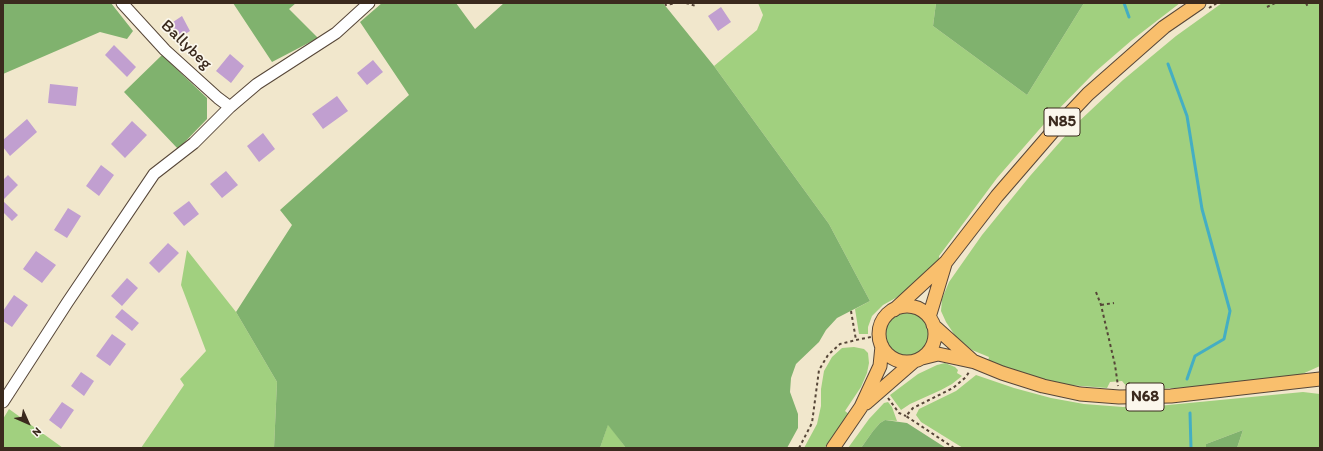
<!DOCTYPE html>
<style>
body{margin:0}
#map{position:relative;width:1323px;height:451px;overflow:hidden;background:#f1e7cc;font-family:Itim,sans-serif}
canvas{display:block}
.frame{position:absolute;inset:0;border:4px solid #3b2a1e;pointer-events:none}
.north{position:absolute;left:8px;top:403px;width:40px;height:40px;-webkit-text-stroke:3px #fbf7ec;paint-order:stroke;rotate:135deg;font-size:11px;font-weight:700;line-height:16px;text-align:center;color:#3b2a1e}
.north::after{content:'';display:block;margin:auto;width:14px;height:18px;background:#3b2a1e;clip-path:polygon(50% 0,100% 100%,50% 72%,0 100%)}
</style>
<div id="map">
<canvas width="1323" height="451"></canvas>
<div class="frame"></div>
<div class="north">N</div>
</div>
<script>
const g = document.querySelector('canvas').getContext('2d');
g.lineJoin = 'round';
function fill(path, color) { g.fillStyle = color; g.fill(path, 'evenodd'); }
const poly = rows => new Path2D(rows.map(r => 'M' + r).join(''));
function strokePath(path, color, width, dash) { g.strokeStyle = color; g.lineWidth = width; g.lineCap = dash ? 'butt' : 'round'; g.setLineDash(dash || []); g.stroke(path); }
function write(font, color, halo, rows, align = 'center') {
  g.font = font + ' Itim,sans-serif'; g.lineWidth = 3.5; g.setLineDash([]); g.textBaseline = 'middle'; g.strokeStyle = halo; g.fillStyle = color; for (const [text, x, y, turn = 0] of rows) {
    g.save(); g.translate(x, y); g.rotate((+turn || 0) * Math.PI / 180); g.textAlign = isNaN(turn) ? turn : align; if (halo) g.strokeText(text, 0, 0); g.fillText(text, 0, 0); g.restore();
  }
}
fill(poly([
 [758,3,936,3,933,26,1027,95,1084,3,1180,3,1132,40,1095,72,1044,124,997,178,939,256,939,262,901,295,883,305,872,316,868,327,868,334,859,334,855,309,870,301,829,224,714,66,757,30,763,15],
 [1222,3,1320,3,1320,366,1300,375,1195,387,1136,390,1128,388,1122,381,1110,382,1107,388,1069,385,1031,376,988,361,989,357,972,350,956,337,946,322,941,311,942,299,949,282,982,235,1030,176,1074,126,1123,80,1176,36],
 [187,250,236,312,277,382,274,448,141,448,184,385,180,379,206,351,181,285],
 '885 335a22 22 0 1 1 44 0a22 22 0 1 1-44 0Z',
 [854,347,864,349,868,353,869,363,867,373,861,387,845,411,850,415,824,448,804,448,817,424,821,406,821,389,824,371,832,357,842,348],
 [945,363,955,367,958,370,957,373,962,376,952,384,941,390,910,404,901,410,890,395,918,374,937,365],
 [976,375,1014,388,1051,398,1084,404,1123,407,1158,406,1303,392,1320,394,1320,448,1237,448,1243,430,1206,444,1206,448,963,448,921,422,916,415,919,409,956,391],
 [888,402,892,407,897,421,885,420,880,423,873,431,861,448,848,448,869,419,884,403],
 [9,409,63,448,3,448,3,419],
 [608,424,626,448,600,448]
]), '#a1d07f');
fill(poly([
 [3,3,111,3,133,31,127,39,100,32,3,74],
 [233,3,296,3,289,9,318,38,272,62],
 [382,3,456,3,475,29,504,3,663,3,714,66,829,224,870,301,837,318,826,330,819,342,796,364,791,378,790,392,798,414,798,428,787,448,626,448,608,425,600,448,274,448,277,382,236,312,292,225,280,210,409,95,360,22],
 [936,3,1084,3,1027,95,933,26],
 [162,55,207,98,207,119,178,149,124,92],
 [885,420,907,423,946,448,861,448,873,431,880,423],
 [1243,430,1237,448,1206,448,1206,444]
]), '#80b26e');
strokePath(poly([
 [1124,3,1129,17],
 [1168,64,1187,116,1202,209,1230,311,1224,339,1195,356,1187,379],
 [1190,413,1191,448]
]), '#44aec3', 3);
fill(poly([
 [721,7,731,22,718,31,708,16],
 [182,16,190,31,179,38,170,24],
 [114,45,136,67,127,77,105,55],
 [230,54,244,66,231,83,216,71],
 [373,60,383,72,367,85,357,73],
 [50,84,78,87,76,106,48,103],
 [337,96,348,111,323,129,312,114],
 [27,119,37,132,10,156,3,147,3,140],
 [132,121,147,135,125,158,111,144],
 [263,133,275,149,259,162,247,146],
 [101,165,114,175,99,196,86,186],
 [226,171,238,185,222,198,210,184],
 [8,175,18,185,3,200,3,180],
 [3,201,18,215,12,221,3,212],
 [189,201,199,214,184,226,173,213],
 [68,208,81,216,67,238,54,230],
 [168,243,179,253,159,273,149,263],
 [36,251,56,265,42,283,23,269],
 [127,278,138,288,122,306,111,296],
 [14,295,28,305,12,327,3,321,3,311],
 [122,309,139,323,132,331,115,317],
 [112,334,126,344,110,366,96,356],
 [81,372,94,381,84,396,71,386],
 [62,402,74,410,61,429,49,420]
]), '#c19fd0');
const minor = poly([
 [122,3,165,50,218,98,230,107],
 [3,402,67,303,154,174,194,143,230,107,257,84,336,33,369,3]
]);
const major = poly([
 '879 334a28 28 0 1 1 56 0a28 28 0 1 1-56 0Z',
 [894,310,946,262,997,196,1054,130,1088,94,1164,27,1199,3],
 [929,317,945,264],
 [933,325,973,361],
 [922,358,938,354,975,362,1002,373,1043,386,1080,394,1119,397,1171,396,1320,379],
 [866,403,913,362],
 [833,448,861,407,880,366,882,346]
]);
strokePath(minor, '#564638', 13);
strokePath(major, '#564638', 15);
strokePath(poly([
 [665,3,666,5,676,3],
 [686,3,696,6],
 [1306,3,1308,7],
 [1267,7,1275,3],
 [1209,8,1217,3],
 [1096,292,1101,305,1115,365,1118,386],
 [1101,305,1114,303],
 [851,311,856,340],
 [888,398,899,413,906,416],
 [799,448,812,423,819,370,828,355,840,344,856,340,876,336],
 [954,448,906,416,913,408,953,388,966,377,969,372]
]), '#564638', 2, [3, 3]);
strokePath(minor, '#fff', 11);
strokePath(major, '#f9bf6d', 13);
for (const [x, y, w] of [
 [1062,122,36],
 [1145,397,38]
]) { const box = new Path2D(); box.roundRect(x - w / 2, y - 14, w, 28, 3); g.fillStyle = '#fbf7ec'; g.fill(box); strokePath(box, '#3b2a1e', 1); }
write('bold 16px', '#3b2a1e', null, [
 ["N85",1062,122],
 ["N68",1145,397]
]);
write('17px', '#3b2a1e', '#fbf7ec', [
 ["Ballybeg",186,45,44]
]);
</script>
